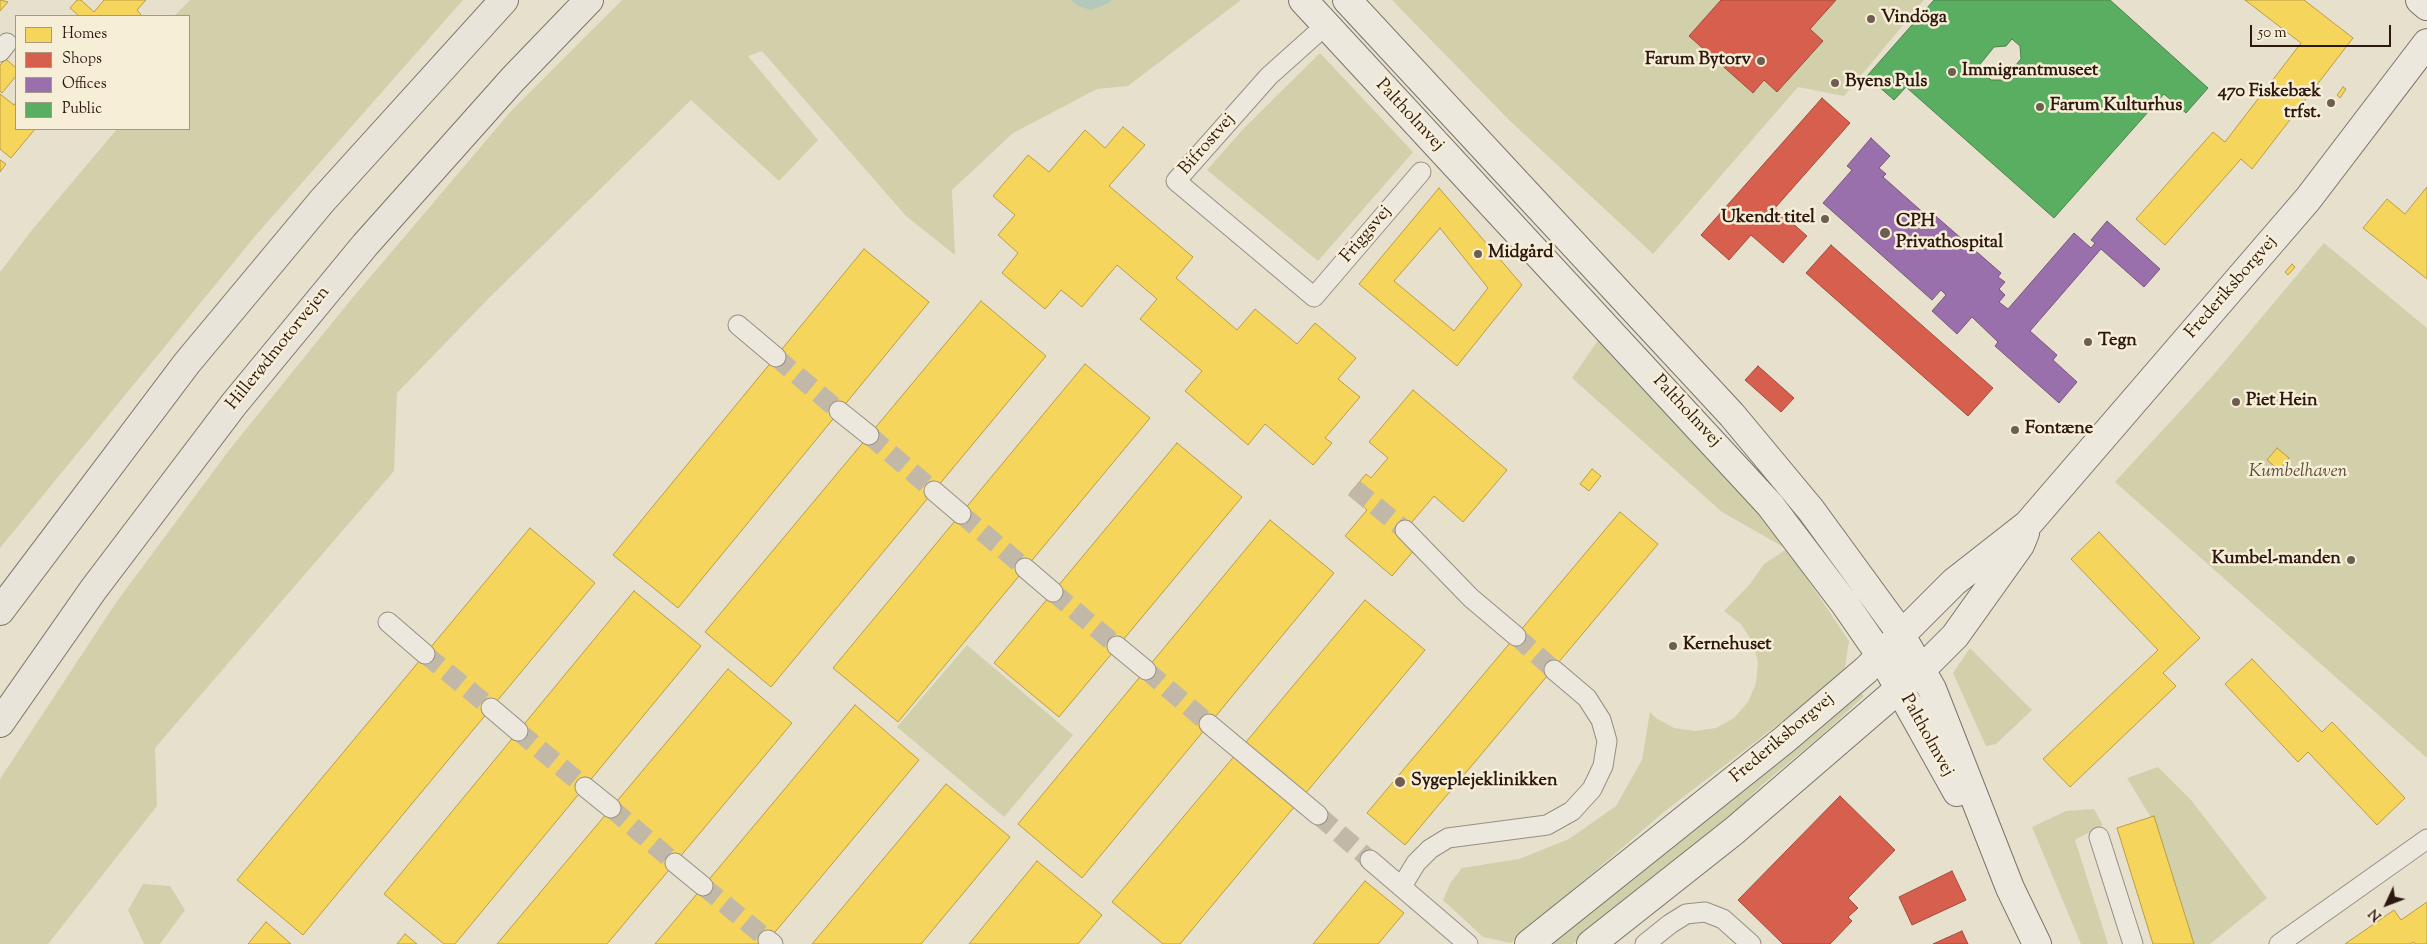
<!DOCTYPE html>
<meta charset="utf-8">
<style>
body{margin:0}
#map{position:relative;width:2427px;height:944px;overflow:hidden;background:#e7e0cd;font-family:"Sorts Mill Goudy",serif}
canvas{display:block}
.legend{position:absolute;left:15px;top:15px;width:175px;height:115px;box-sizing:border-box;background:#f7eed7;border:1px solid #a69887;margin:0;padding:6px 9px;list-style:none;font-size:15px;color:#2d1810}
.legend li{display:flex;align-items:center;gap:10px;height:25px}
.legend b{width:25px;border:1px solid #a69887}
.north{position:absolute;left:2362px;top:879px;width:50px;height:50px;-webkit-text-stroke:4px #f7eed7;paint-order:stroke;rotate:227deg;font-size:14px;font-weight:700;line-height:20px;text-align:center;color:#2d1810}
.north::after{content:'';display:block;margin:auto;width:18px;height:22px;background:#2d1810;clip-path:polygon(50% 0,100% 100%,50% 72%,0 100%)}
.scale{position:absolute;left:2250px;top:25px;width:141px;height:22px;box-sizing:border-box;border:2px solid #2d1810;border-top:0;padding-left:6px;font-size:15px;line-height:18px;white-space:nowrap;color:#2d1810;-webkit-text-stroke:4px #f7eed7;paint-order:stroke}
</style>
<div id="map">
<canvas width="2427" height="944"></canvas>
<ul class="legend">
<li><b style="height:14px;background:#f6d55c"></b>Homes</li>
<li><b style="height:14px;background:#d6604d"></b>Shops</li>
<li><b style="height:14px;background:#9970ab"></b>Offices</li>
<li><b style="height:14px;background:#5aae61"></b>Public</li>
</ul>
<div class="north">N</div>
<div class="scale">50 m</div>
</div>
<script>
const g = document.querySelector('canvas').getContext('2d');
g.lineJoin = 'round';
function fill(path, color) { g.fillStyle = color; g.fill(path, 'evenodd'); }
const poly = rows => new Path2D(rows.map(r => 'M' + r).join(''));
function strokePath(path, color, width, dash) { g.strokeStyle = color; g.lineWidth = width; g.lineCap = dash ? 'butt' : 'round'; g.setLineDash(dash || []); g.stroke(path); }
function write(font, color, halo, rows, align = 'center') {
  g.font = font + ' "Sorts Mill Goudy",serif'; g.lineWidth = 5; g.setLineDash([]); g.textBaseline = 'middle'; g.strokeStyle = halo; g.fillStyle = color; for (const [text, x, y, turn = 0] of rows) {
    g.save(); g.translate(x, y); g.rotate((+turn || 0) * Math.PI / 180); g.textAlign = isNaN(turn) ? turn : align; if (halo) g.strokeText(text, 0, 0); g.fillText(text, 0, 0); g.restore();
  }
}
fill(poly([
 [190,0,463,0,256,235,0,548,0,272,32,230,117,129,189,129,189,16,174,16],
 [622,0,1241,0,1128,86,1097,89,1013,133,952,190,955,255,906,216,762,51,748,56,818,140,779,181,691,100,488,299,397,393,394,471,155,748,157,806,48,944,0,944,0,779,115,604,230,449,349,302,512,110],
 [1392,0,1924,0,1844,96,1798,87,1653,254,1509,120],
 [1320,53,1413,152,1318,261,1207,170,1245,127],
 [2324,243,2427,328,2427,758,2115,482,2215,373],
 [1601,336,1723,466,1787,549,1849,641,1844,674,1665,811,1511,943,1483,937,1443,900,1451,882,1462,868,1519,859,1569,839,1616,806,1642,760,1650,712,1656,718,1674,728,1695,731,1716,728,1734,718,1748,702,1756,683,1758,662,1752,641,1741,624,1724,611,1750,584,1764,564,1787,549,1722,512,1572,378],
 [967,645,1073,735,1004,817,897,727],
 [1970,648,2032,710,1996,744,1986,746,1953,673],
 [1860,691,1864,696,1823,734,1763,784,1728,819,1645,887,1573,944,1547,944,1784,759,1831,719],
 [2158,767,2191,800,2267,898,2210,944,2188,944,2150,816,2127,778],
 [2094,809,2103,825,2075,840,2108,944,2081,944,2032,827,2066,811],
 [143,884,170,886,185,910,160,944,144,944,128,910]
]), '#d1d0ab');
fill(poly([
 [1071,0,1111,0,1109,3,1091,10,1078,6]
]), '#b2c9bb');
const homes = poly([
 [0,0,8,2,0,11,0,0],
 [77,0,81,0,94,12,104,0,146,0,137,10,142,16,79,16,70,8,77,0],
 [2245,0,2304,0,2353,38,2252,169,2241,159,2165,245,2136,219,2213,132,2225,142,2301,43,2245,0],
 [6,59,16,68,16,76,2,93,0,91,0,65,6,59],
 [2343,87,2346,89,2340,98,2337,95,2343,87],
 [0,94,14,105,16,102,16,129,35,129,11,158,0,149,0,94],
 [2331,98,2336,102,2332,107,2327,103,2331,98],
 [1123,127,1145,145,1109,186,1193,257,1176,278,1237,330,1255,309,1297,344,1315,323,1356,358,1338,379,1360,397,1325,438,1332,443,1313,465,1265,424,1248,445,1185,391,1202,371,1140,319,1157,299,1117,265,1082,307,1061,290,1045,309,1002,273,1018,253,998,235,1015,215,993,196,1028,155,1049,172,1085,130,1105,148,1123,127],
 [0,160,6,164,0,172,0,160],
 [2427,187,2427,279,2363,228,2387,199,2405,214,2427,187],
 [1439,188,1522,285,1457,366,1359,284,1439,188],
 [1440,228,1488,288,1454,331,1394,281,1440,228],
 [864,249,929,302,678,608,613,555,864,249],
 [2292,264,2295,267,2288,275,2285,272,2292,264],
 [981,301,1046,356,771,687,705,632,981,301],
 [1085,364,1150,418,898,722,833,668,1085,364],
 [1413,390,1507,470,1463,522,1434,496,1400,536,1415,549,1392,576,1345,536,1367,510,1349,494,1366,474,1371,478,1388,458,1369,442,1413,390],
 [1177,443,1242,497,1059,717,994,663,1177,443],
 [2277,448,2289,458,2279,470,2267,460,2277,448],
 [1592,469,1601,476,1589,491,1580,484,1592,469],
 [1620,512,1658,544,1405,845,1367,813,1620,512],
 [1270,520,1334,573,1082,878,1018,824,1270,520],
 [530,528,595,583,303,935,237,880,530,528],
 [2099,532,2200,638,2163,673,2176,686,2070,787,2043,759,2158,650,2071,559,2099,532],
 [634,591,701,646,455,944,444,944,384,894,634,591],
 [1365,600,1425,650,1180,944,1163,944,1112,902,1365,600],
 [2252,659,2322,732,2332,722,2405,798,2377,825,2308,752,2298,762,2225,684,2252,659],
 [728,669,792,723,607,944,497,944,728,669],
 [855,705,919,760,765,944,655,944,855,705],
 [946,784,1010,837,921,944,812,944,946,784],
 [2154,816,2194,944,2153,944,2117,828,2154,816],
 [1037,861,1102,915,1078,944,969,944,1037,861],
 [1365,881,1404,913,1378,944,1313,944,1365,881],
 [2427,902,2427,944,2415,944,2414,942,2410,944,2345,944,2394,910,2401,920,2427,902],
 [266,922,291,944,248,944,266,922],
 [405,934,417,944,397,944,405,934]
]);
fill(homes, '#f6d55c');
strokePath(homes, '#ba9c45', 1);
const shops = poly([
 [1721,0,1836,0,1810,29,1823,41,1777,92,1764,80,1753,93,1689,36,1721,0],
 [1822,98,1850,123,1775,208,1807,236,1783,263,1751,235,1729,260,1701,235,1822,98],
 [1831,245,1993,388,1968,416,1806,273,1831,245],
 [1758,366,1794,398,1781,412,1745,380,1758,366],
 [1840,796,1895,850,1848,898,1858,908,1848,917,1852,921,1830,944,1783,944,1738,900,1840,796],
 [1952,871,1966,900,1912,925,1899,897,1952,871],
 [1962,931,1968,944,1933,944,1962,931]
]);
fill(shops, '#d6604d');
strokePath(shops, '#a34a3b', 1);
const offices = poly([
 [1871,138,1890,156,1879,168,1886,174,1883,177,1927,216,1931,212,2001,273,1998,277,2005,282,1999,289,2005,295,1999,302,2008,309,2074,233,2091,248,2095,243,2091,240,2107,221,2160,269,2144,287,2101,249,2030,331,2057,355,2053,360,2077,382,2059,403,1995,346,1998,342,1972,317,1957,334,1932,311,1946,295,1941,290,1932,300,1823,203,1852,170,1847,166,1871,138]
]);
fill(offices, '#9970ab');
strokePath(offices, '#79567c', 1);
const public = poly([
 [1934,0,2110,0,2208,88,2186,113,2164,94,2054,218,1906,87,1894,100,1867,76,1934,0],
 [2012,39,2020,46,2021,59,2003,80,1991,80,1977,68,1994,47,2006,46,2012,39]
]);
fill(public, '#5aae61');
strokePath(public, '#4c8149', 1);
strokePath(poly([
 [776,357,839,411],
 [869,435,934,491],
 [1354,488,1405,530],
 [961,514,1025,568],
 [1053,592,1117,646],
 [1516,636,1554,670],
 [425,654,491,708],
 [1146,670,1209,724],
 [518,731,585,787],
 [611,808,675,863],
 [1318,815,1370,860],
 [703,886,768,940]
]), '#c2b8a7', 19, [19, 9]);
const street = poly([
 [1326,25,1269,76,1176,181,1314,297,1421,172],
 [0,52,7,43],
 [738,325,776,357],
 [839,411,869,435],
 [934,491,961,514],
 [1405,530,1471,598,1516,636],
 [1025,568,1053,592],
 [388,622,425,654],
 [1117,646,1146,670],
 [491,708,518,731],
 [1209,724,1318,815],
 [585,787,611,808],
 [2099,837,2133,944],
 [1370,860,1468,944],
 [675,863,703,886],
 [1402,886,1416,863,1430,849,1448,838,1547,825,1572,811,1592,789,1603,766,1607,741,1601,720,1587,698,1554,670],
 [768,940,773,944],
 [1645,944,1670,924,1686,914,1705,912,1723,919,1751,944],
 [2279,944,2427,839]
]);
const secondary = poly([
 [1303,0,1770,505,1845,604,1881,656,1957,792],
 [1347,0,1732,415,1811,510,1895,625,1932,689,2010,888,2037,944],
 [2420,0,2427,6],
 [1529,944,1784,740,1866,670,1954,582,2028,524,2308,199,2427,43],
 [1591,944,1734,831,1922,669,1955,636,2020,545,2025,533]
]);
const highway = poly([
 [0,611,187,363,322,201,504,0],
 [0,723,93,590,234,404,365,245,513,79,589,0]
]);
strokePath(street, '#968f83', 21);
strokePath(secondary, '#7c746a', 30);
strokePath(highway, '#7c746a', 30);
strokePath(street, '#ece8de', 19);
strokePath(secondary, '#ece8de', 28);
strokePath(highway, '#e9e4d9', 28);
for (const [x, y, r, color] of [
 [1871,19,5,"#6e5e52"],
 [1761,61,5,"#6e5e52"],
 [1952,72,5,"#6e5e52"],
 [1835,83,5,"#6e5e52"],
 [2331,103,5,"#6e5e52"],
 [2040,107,5,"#6e5e52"],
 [1825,219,5,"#6e5e52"],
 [1885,233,6,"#6e5e52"],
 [1478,254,5,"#6e5e52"],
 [2088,342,5,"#6e5e52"],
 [2236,402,5,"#6e5e52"],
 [2015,430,5,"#6e5e52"],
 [2351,560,5,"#6e5e52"],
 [1673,646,5,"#6e5e52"],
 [1400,782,6,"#6e5e52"]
]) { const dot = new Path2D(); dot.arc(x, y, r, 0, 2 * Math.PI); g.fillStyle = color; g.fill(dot); strokePath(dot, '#f7eed7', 2); }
write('bold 18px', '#2d1810', '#f7eed7', [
 ["Vindöga",1881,19],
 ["Farum Bytorv",1751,61,"right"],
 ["Immigrantmuseet",1962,72],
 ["Byens Puls",1845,83],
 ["470 Fiskebæk",2321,93,"right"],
 ["trfst.",2321,114,"right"],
 ["Farum Kulturhus",2050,107],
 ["Ukendt titel",1815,219,"right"],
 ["CPH",1896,223],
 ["Privathospital",1896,244],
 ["Midgård",1488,254],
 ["Tegn",2098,342],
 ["Piet Hein",2246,402],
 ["Fontæne",2025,430],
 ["Kumbel-manden",2341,560,"right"],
 ["Kernehuset",1683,646],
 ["Sygeplejeklinikken",1411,782]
], 'left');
write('18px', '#2d1810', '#f7eed7', [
 ["Paltholmvej",1409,116,47],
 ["Bifrostvej",1208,145,-49],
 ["Friggsvej",1367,235,-50],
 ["Frederiksborgvej",2232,288,-49],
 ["Hillerødmotorvejen",279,349,-51],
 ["Paltholmvej",1686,412,47],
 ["Paltholmvej",1926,736,61],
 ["Frederiksborgvej",1783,739,-40]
]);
write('italic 18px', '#594b36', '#f7eed7', [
 ["Kumbelhaven",2298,473]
]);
</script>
